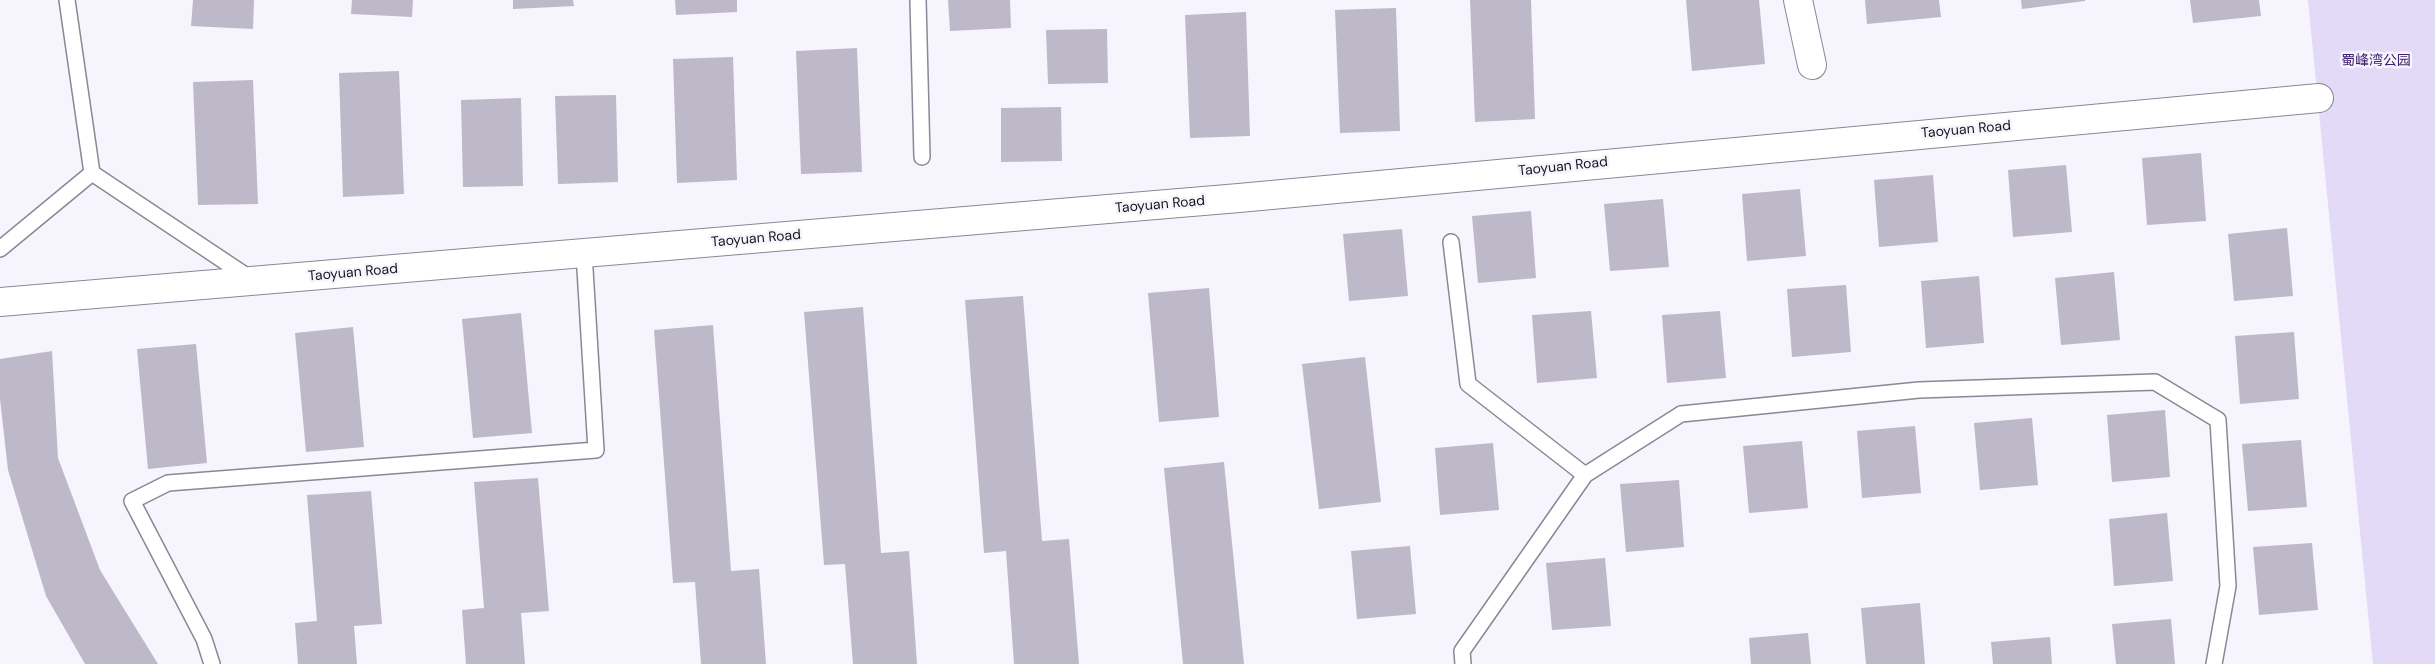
<!DOCTYPE html>
<meta charset="utf-8">
<style>
body{margin:0}
canvas{display:block;background:#f6f4fd}
</style>
<canvas width="2435" height="664"></canvas>
<script>
const g = document.querySelector('canvas').getContext('2d');
g.lineJoin = 'round';
function fill(path, color) { g.fillStyle = color; g.fill(path, 'evenodd'); }
const poly = rows => new Path2D(rows.map(r => 'M' + r).join(''));
function strokePath(path, color, width, dash) { g.strokeStyle = color; g.lineWidth = width; g.lineCap = dash ? 'butt' : 'round'; g.setLineDash(dash || []); g.stroke(path); }
function write(font, color, halo, rows, align = 'center') {
  g.font = font + ' "DM Sans","Noto Sans SC",sans-serif'; g.lineWidth = 5; g.setLineDash([]); g.textBaseline = 'middle'; g.strokeStyle = halo; g.fillStyle = color; for (const [text, x, y, turn = 0] of rows) {
    g.save(); g.translate(x, y); g.rotate((+turn || 0) * Math.PI / 180); g.textAlign = isNaN(turn) ? turn : align; if (halo) g.strokeText(text, 0, 0); g.fillText(text, 0, 0); g.restore();
  }
}
fill(poly([
 [2308,0,2435,0,2435,664,2373,664]
]), '#e2daf6');
fill(poly([
 [193,0,254,0,253,29,191,26],
 [352,0,413,0,412,17,351,14],
 [513,0,573,0,574,6,513,9],
 [675,0,737,0,737,12,676,15],
 [948,0,1010,0,1011,28,950,31],
 [1470,0,1531,0,1535,119,1475,122],
 [1686,0,1759,0,1765,64,1692,71],
 [1865,0,1939,0,1941,17,1867,24],
 [2021,0,2085,0,2085,1,2022,9],
 [2190,0,2259,0,2261,16,2193,23],
 [1396,8,1400,131,1340,133,1335,10],
 [1246,12,1250,136,1190,138,1185,15],
 [1107,29,1108,83,1048,84,1046,30],
 [857,48,862,172,801,174,796,51],
 [733,57,737,180,677,183,673,59],
 [399,71,404,194,343,197,339,73],
 [253,80,258,204,198,205,193,82],
 [616,95,618,182,558,184,555,96],
 [521,98,523,186,463,187,461,100],
 [1061,107,1062,161,1001,162,1001,108],
 [2201,153,2206,221,2147,225,2142,158],
 [2066,165,2072,232,2013,237,2008,170],
 [1933,175,1938,242,1879,247,1874,180],
 [1800,189,1806,256,1747,261,1742,194],
 [1663,199,1669,267,1610,271,1604,204],
 [1531,211,1536,278,1478,283,1472,216],
 [2287,228,2293,296,2234,301,2228,234],
 [1402,229,1408,296,1349,301,1343,234],
 [2114,272,2120,340,2061,345,2055,278],
 [1979,276,1984,343,1926,348,1921,281],
 [1846,285,1851,352,1792,357,1787,289],
 [1209,288,1219,417,1159,422,1148,293],
 [1023,296,1042,541,1069,539,1079,664,1014,664,1006,551,984,553,965,300],
 [863,307,881,553,909,551,917,664,853,664,845,564,824,565,804,312],
 [1591,311,1597,378,1537,383,1532,315],
 [1720,311,1726,378,1667,383,1662,315],
 [521,313,532,433,473,438,462,319],
 [713,325,731,571,759,569,766,664,701,664,695,582,673,583,654,330],
 [353,327,364,447,306,452,295,333],
 [2294,332,2299,399,2240,404,2235,336],
 [196,344,207,463,148,469,137,349],
 [52,351,58,458,100,570,158,664,85,664,46,596,8,470,0,399,0,359],
 [1365,357,1381,502,1319,509,1302,364],
 [2165,410,2170,477,2112,482,2107,415],
 [2032,418,2038,485,1980,490,1974,423],
 [1915,426,1921,493,1862,498,1857,431],
 [2301,440,2307,507,2248,511,2242,444],
 [1802,441,1808,508,1749,513,1743,446],
 [1493,443,1499,510,1440,515,1435,448],
 [1224,462,1244,664,1183,664,1164,468],
 [538,478,549,611,521,613,525,664,466,664,462,610,484,608,474,482],
 [1679,480,1684,547,1626,552,1620,484],
 [371,491,382,624,354,626,357,664,298,664,295,623,317,621,307,495],
 [2167,513,2173,581,2114,586,2109,519],
 [2312,543,2318,610,2259,615,2253,547],
 [1410,546,1416,614,1357,619,1351,551],
 [1605,558,1611,626,1552,630,1546,563],
 [1920,603,1925,664,1866,664,1861,608],
 [2171,619,2175,664,2116,664,2112,624],
 [1808,633,1811,664,1751,664,1749,638],
 [2050,637,2052,664,1993,664,1991,642]
]), '#beb9c9');
const lane = poly([
 [918,0,922,157],
 [92,173,251,279],
 [1451,242,1468,384,1585,475],
 [0,249,92,173,67,0],
 [212,664,204,639,132,501,168,483,596,450,584,253],
 [1463,664,1462,651,1585,475,1681,414,1919,390,2155,382,2218,420,2228,586,2214,664]
]);
const street = poly([
 [1798,0,1812,65]
]);
const secondary = poly([
 [0,302,1239,198,2319,98]
]);
strokePath(lane, '#8b8796', 18);
strokePath(street, '#8b8796', 30);
strokePath(secondary, '#8b8796', 30);
strokePath(lane, '#fff', 15);
strokePath(street, '#fff', 28);
strokePath(secondary, '#fff', 28);
write('14px', '#442273', '#f6f4fd', [
 ["蜀峰湾公园",2376,61]
]);
write('14px', '#17161b', '#f6f4fd', [
 ["Taoyuan Road",1966,130,-5],
 ["Taoyuan Road",1563,167,-6],
 ["Taoyuan Road",1160,205,-5],
 ["Taoyuan Road",756,239,-5],
 ["Taoyuan Road",353,273,-5]
]);
</script>
